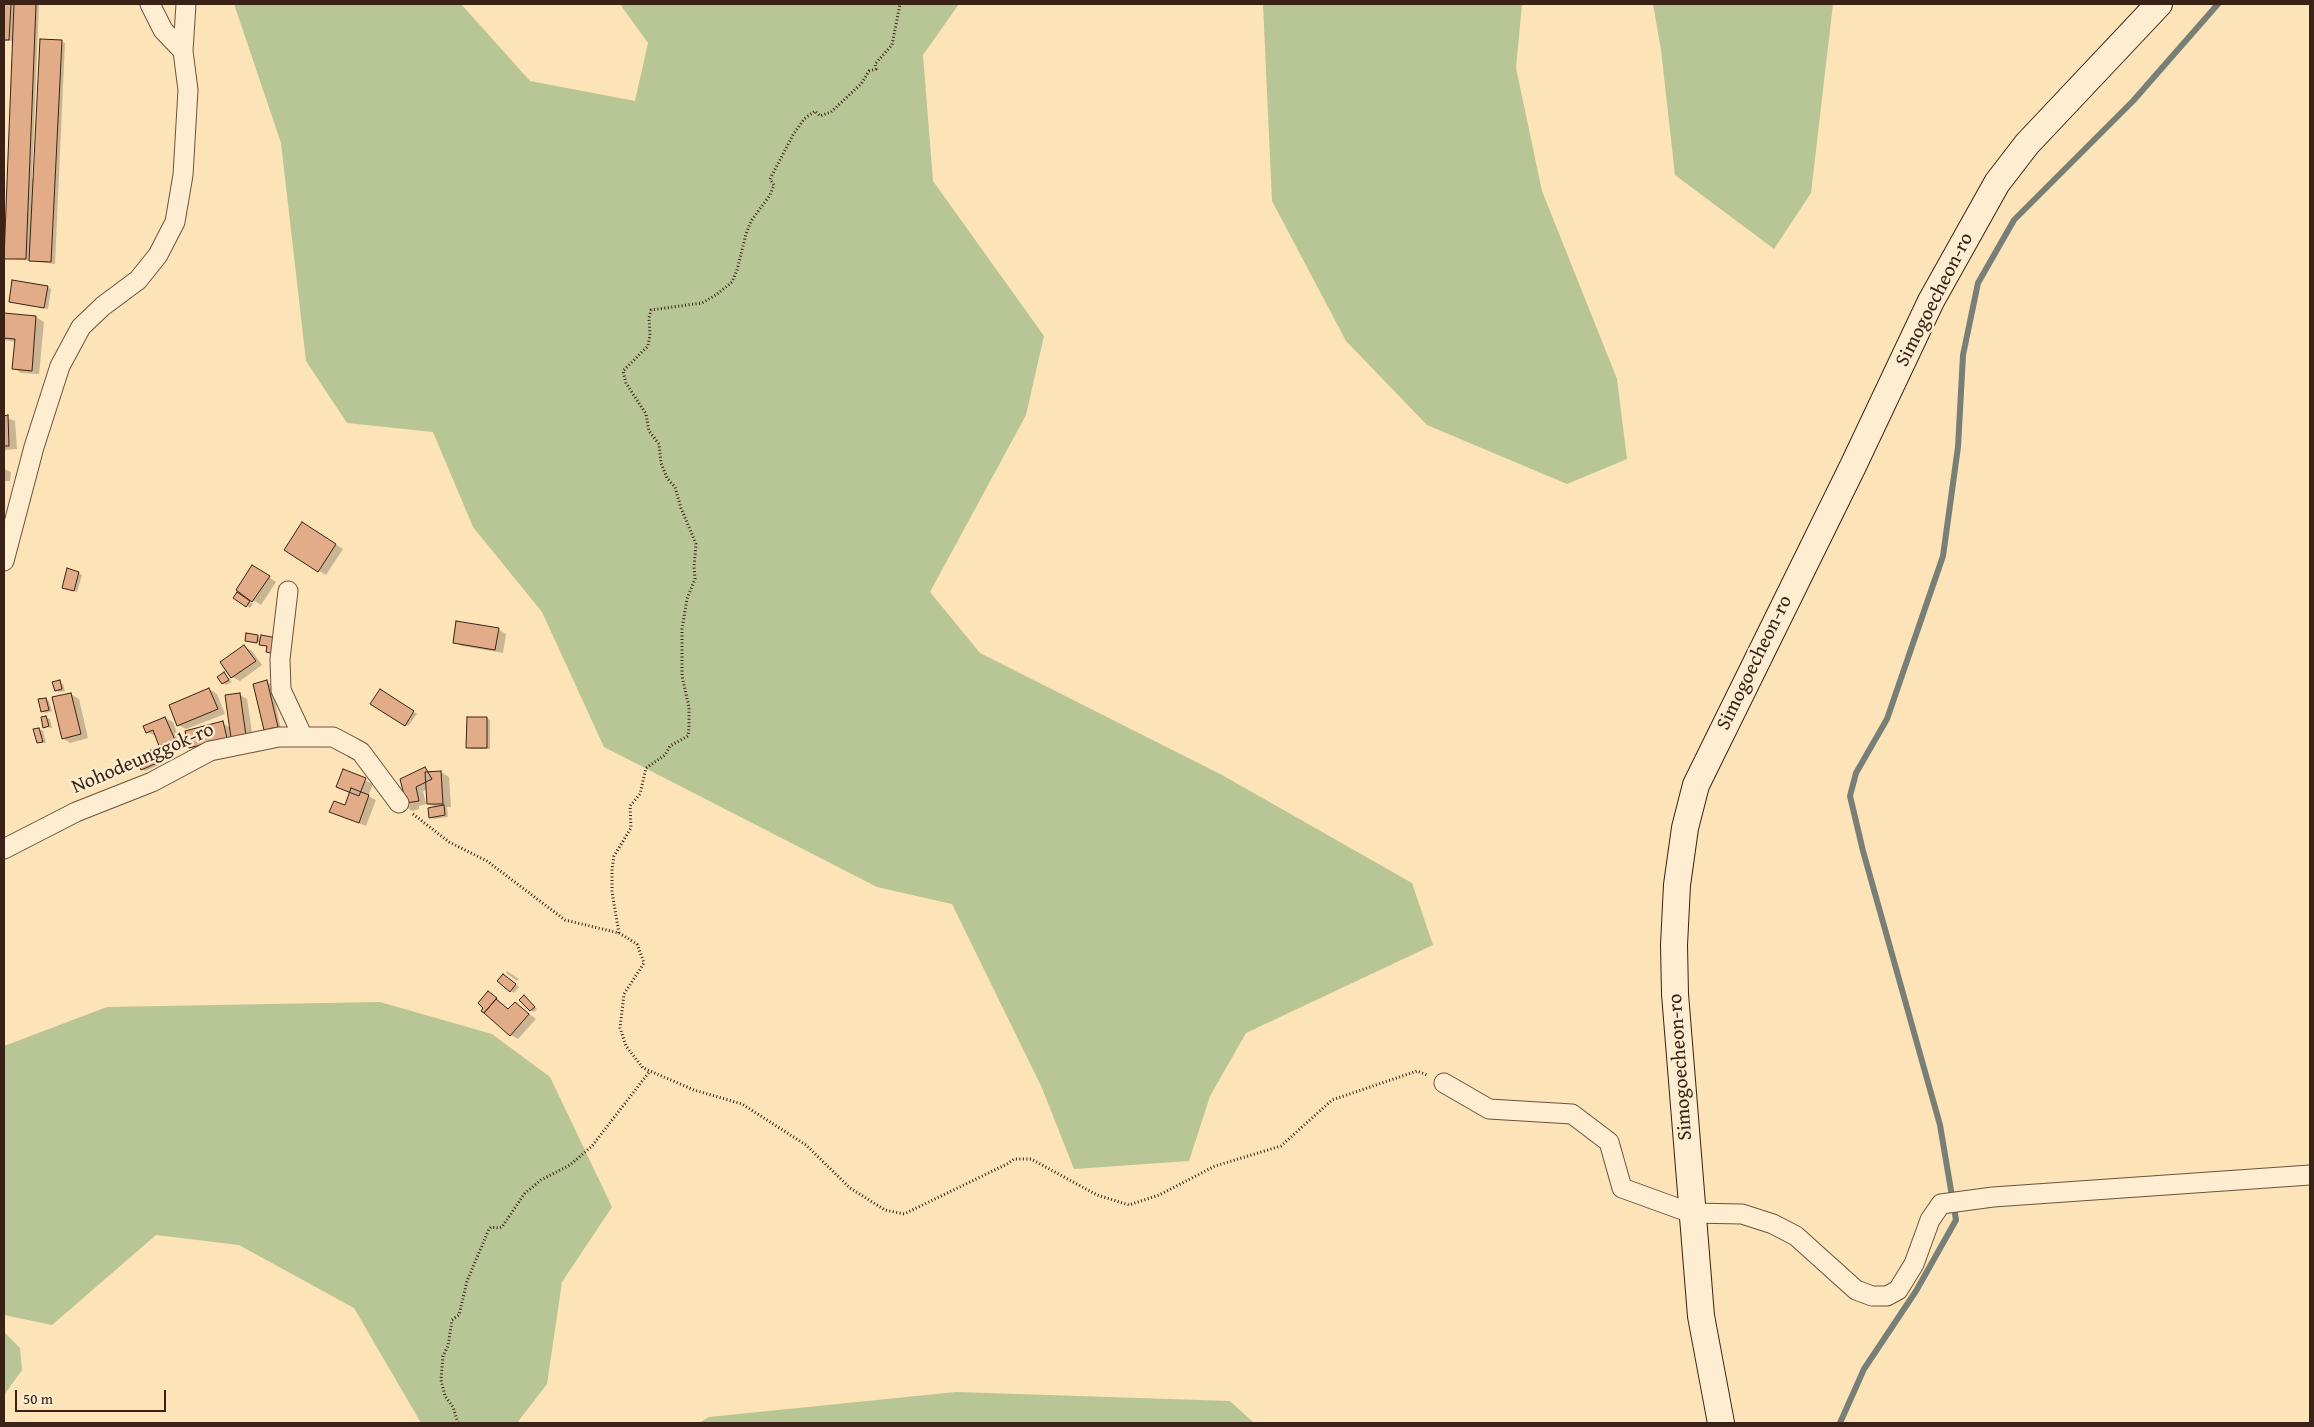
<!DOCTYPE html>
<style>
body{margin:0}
#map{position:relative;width:2314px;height:1427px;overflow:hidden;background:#fde3b8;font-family:"Gentium Book Plus",serif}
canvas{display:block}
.frame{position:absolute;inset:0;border:5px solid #3a2216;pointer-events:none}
.scale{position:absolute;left:15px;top:1390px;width:151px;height:22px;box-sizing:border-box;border:2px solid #3a2216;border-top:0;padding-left:6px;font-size:15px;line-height:18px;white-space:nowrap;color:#3a2216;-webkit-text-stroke:4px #feedd1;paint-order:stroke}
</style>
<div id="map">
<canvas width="2314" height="1427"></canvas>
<div class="frame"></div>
<div class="scale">50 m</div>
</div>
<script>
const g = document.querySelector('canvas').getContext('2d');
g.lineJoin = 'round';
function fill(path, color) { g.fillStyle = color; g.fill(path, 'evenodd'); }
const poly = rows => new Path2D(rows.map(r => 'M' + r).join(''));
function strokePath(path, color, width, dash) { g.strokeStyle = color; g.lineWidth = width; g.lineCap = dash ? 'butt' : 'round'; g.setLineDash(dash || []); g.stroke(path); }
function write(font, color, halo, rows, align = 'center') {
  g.font = font + ' "Gentium Book Plus",serif'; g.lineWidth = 4.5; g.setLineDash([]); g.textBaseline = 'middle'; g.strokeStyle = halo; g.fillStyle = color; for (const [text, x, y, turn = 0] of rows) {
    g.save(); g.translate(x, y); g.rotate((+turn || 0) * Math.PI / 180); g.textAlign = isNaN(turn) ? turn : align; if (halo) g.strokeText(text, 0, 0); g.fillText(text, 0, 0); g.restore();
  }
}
fill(poly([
 [234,4,461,4,530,81,635,101,648,43,620,4,959,4,923,55,933,181,1044,336,1026,415,930,592,980,653,1222,775,1412,883,1433,945,1246,1033,1210,1096,1189,1161,1074,1169,1042,1088,952,904,877,887,604,747,542,612,473,527,433,432,347,423,306,361,281,143],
 [1263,4,1522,4,1516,68,1542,191,1617,379,1627,459,1567,484,1427,425,1346,341,1272,201],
 [1653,4,1833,4,1811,193,1774,249,1675,175,1661,50],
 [380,1002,492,1034,550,1077,612,1207,562,1282,547,1384,517,1423,421,1423,354,1308,239,1245,156,1235,52,1325,4,1315,4,1046,107,1007],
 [4,1332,20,1348,22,1370,4,1395],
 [956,1392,1230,1401,1254,1423,699,1423,709,1417]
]), '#b8c594');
fill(poly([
 [4,4,39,4,32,179,34,179,61,42,65,43,55,264,6,258,14,41,4,41],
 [47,287,51,289,48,309,10,302],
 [4,315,36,317,44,322,39,374,21,373,13,368,16,342,4,340],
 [4,417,15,421,17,449,4,450],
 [4,469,11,472,10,481,4,481],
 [309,528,343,549,326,575,285,550],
 [260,571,276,582,261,605,237,590],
 [78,573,82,575,77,592,67,589],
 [241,596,253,604,250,608,234,598],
 [499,630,506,634,503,653,462,646,454,642],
 [258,636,261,638,278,655,267,652,268,647,263,645,263,643,248,640],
 [244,646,252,651,262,665,240,681,232,677],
 [224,674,232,682,226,685,223,683],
 [60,682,63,684,65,691,59,692,56,690],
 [267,682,271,684,281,729,268,732,265,730],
 [209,689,217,694,225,714,186,729,178,725],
 [380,690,417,714,408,726,372,703],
 [71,694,79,699,88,738,70,743,63,738],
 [240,695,247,699,253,739,198,752,190,747,222,723,231,728],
 [46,699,49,701,52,711,46,713,42,711],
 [46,717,50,719,52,728,44,727],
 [165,718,173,722,181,744,168,749,160,745,156,736,147,732],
 [487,718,490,720,490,749,471,749,467,747],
 [39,729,43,731,46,743,38,742],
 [151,751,154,753,159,765,145,771,142,769],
 [425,769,432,773,441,772,449,777,451,807,447,807,448,817,434,819,430,817,436,808,429,804,428,789,423,791,426,804,419,806,419,809,412,811,409,809,408,806,411,805,407,803],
 [343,771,373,784,368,796,376,800,366,826,331,812,346,806,350,793,337,787],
 [507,971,519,979,517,981,506,973],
 [507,977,519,987,514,993,499,981],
 [497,999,509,1010,515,1003,536,1019,518,1039,511,1035,488,1011],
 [527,999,537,1009,534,1012,531,1010]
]), '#0003');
strokePath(poly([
 [1840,1423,1864,1369,1916,1291,1956,1220,1940,1125,1863,851,1850,796,1856,773,1887,719,1943,556,1958,447,1963,355,1978,283,2014,220,2133,101,2218,4]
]), '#787f76', 6);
const building = poly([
 [4,4,11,4,9,40,4,40,4,4],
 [14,4,36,4,26,259,4,259,14,4],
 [40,39,62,40,51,262,29,261,40,39],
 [12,280,48,286,44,308,9,302,12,280],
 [4,313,36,316,32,371,12,369,15,339,4,338,4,313],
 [8,415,9,446,4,446,4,416,8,415],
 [302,522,336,544,318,572,284,550,302,522],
 [252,565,270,576,252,602,236,590,252,565],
 [67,568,79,572,74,591,62,588,67,568],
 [237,592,250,601,246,607,233,598,237,592],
 [456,621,499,628,495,650,453,643,456,621],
 [246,633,258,635,257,643,245,641,246,633],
 [261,635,277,638,275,654,266,652,267,646,259,645,261,635],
 [244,645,256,661,231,678,220,662,244,645],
 [224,672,229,680,222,684,217,677,224,672],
 [60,680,62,689,55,691,52,682,60,680],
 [267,680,278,727,264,730,253,684,267,680],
 [209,688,218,709,177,726,169,705,209,688],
 [380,689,414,711,405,726,370,704,380,689],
 [71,693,81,734,62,739,52,697,71,693],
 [240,693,246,736,231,738,225,695,240,693],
 [46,698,49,710,41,712,38,699,46,698],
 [46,716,49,726,43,728,41,717,46,716],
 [165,717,175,740,159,746,153,730,146,733,143,726,165,717],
 [467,717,487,717,487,748,466,748,467,717],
 [223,721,227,738,189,748,185,731,223,721],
 [39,728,43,742,37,743,33,729,39,728],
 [151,750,157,763,141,770,135,758,151,750],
 [425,767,432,779,416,787,419,801,406,803,400,779,425,767],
 [343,769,366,778,359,796,336,787,343,769],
 [441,771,443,804,427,804,425,772,441,771],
 [351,788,369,795,359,823,329,812,334,801,345,805,351,788],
 [444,805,445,815,429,818,428,808,444,805],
 [503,974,516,984,510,992,497,981,503,974],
 [488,991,497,998,484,1013,481,1011,483,1008,478,1003,488,991],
 [524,995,535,1007,530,1011,519,1000,524,995],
 [496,999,508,1009,515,1002,529,1014,510,1036,484,1013,496,999]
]);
fill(building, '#e2ac88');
strokePath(building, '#3a2216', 1);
const street = poly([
 [150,4,163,30,183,51],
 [4,561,34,447,60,366,81,327,103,306,138,280,158,255,175,222,183,175,188,90,183,51,186,4],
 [288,591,280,659,281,690,303,737],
 [4,849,76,812,152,782,210,751,279,737,333,737,352,747,361,752,399,803],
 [1444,1083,1489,1109,1572,1114,1609,1142,1622,1188,1691,1213,1742,1214,1773,1224,1796,1236,1856,1290,1872,1296,1887,1296,1898,1290,1914,1264,1930,1220,1941,1204,1993,1197,2310,1175]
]);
const secondary = poly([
 [1721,1423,1701,1316,1675,994,1674,945,1677,885,1685,828,1696,785,1853,466,1931,301,1997,183,2027,144,2159,4]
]);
strokePath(street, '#6b523e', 21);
strokePath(secondary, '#3a2216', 28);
strokePath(poly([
 [413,814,449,842,487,861,565,920,619,933,637,944,644,963,624,994,620,1028,626,1046,643,1068,694,1090,742,1104,806,1145,850,1188,885,1210,904,1214,1007,1164,1014,1159,1031,1159,1097,1195,1129,1205,1159,1195,1215,1166,1281,1146,1332,1100,1417,1071,1427,1075],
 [619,933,612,892,612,869,614,856,631,828,630,806,640,794,646,768,665,755,670,746,688,736,689,728,689,707,682,676,682,629,687,599,695,579,694,567,696,544,681,508,675,487,667,478,661,463,659,444,649,431,646,414,626,383,623,371,648,346,650,335,649,318,651,310,702,303,716,295,732,282,737,270,746,234,751,221,770,195,774,185,770,179,793,135,804,119,815,111,820,116,831,112,861,84,869,71,876,69,875,64,892,45,900,4],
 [458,1423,453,1407,445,1396,441,1380,443,1356,448,1346,452,1320,459,1315,467,1281,489,1229,491,1227,499,1228,502,1227,525,1193,541,1180,570,1165,592,1146,650,1071]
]), '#3a2216', 3, [1, 2.5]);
strokePath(street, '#feedd1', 19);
strokePath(secondary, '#feedd1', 26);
write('20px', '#3a2216', '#feedd1', [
 ["Simogoecheon-ro",1935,300,-63],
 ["Simogoecheon-ro",1755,663,-64],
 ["Nohodeunggok-ro",143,759,-23],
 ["Simogoecheon-ro",1681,1067,-94]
]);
</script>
